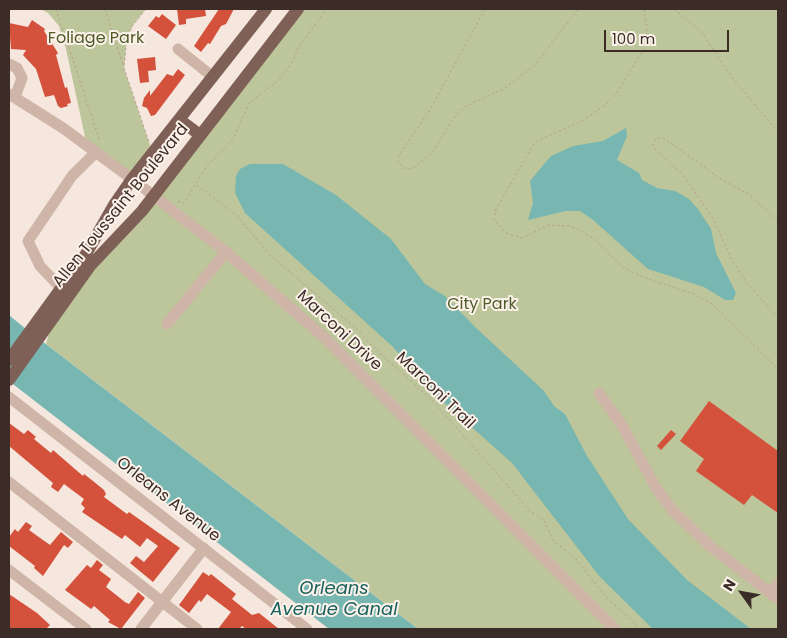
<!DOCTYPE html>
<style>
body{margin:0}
#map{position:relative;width:787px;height:638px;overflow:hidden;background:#f5e7dd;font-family:Poppins,sans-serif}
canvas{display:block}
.frame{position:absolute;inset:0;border:10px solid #3b2c28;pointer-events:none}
.north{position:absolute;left:717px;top:568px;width:50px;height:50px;-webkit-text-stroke:4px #fcf2ea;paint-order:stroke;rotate:302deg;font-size:14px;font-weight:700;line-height:20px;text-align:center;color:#3b2c28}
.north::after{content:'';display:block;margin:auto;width:18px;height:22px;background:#3b2c28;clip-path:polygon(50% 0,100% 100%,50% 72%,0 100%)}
.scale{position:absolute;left:604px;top:30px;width:125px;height:22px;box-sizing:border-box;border:2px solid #3b2c28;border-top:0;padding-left:6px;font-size:15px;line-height:18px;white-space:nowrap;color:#3b2c28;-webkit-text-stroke:4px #fcf2ea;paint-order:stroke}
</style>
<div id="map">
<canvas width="787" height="638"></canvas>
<div class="frame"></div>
<div class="north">N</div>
<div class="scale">100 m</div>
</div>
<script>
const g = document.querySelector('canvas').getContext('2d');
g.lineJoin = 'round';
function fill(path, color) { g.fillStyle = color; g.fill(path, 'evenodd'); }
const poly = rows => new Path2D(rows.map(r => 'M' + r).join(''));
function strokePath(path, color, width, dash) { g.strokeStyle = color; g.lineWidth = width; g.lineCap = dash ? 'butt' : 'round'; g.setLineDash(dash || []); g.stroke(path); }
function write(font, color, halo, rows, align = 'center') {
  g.font = font + ' Poppins,sans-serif'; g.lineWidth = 4; g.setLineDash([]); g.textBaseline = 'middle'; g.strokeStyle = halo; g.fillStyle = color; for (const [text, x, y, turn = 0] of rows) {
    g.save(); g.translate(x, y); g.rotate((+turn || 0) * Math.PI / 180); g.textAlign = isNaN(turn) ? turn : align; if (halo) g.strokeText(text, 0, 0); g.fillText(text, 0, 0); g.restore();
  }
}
fill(poly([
 [41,9,146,9,133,25,127,37,124,68,153,154,132,179,87,146,66,49,59,26,48,13],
 [298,9,778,9,778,629,418,629,46,344,54,315]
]), '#bcc69a');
fill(poly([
 [626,128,627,136,617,160,639,173,642,180,657,188,675,191,689,199,698,209,711,229,716,253,736,293,733,300,725,300,704,287,648,269,593,220,580,211,566,211,528,220,533,203,530,181,551,156,573,146,603,141],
 [250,164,283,164,336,195,391,239,425,284,445,296,473,325,543,390,555,407,565,414,587,456,628,519,687,580,751,629,653,629,600,577,512,463,437,396,392,346,245,213,235,193,236,176,240,169],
 [9,315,21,325,418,629,329,629,9,381]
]), '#78b6b2');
fill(poly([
 [177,9,205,9,206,16,186,19,186,24,179,25],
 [219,9,234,9,226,24,221,26,210,44,208,43,201,52,194,46],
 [162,14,176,25,166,39,148,26,156,16,159,18],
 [32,20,45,29,44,31,58,53,56,55,65,88,67,87,71,103,67,104,68,106,61,108,58,106,54,95,45,97,36,69,23,55,26,50,11,49,9,23,28,27],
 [155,57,156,70,148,71,149,82,140,83,137,59],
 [178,69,185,75,155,115,151,116,147,108,142,106,144,98,150,90,150,96,167,74,173,76],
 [709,401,778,451,778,513,752,495,744,505,696,471,704,459,680,441],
 [9,423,24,434,28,430,36,437,34,439,51,453,53,450,83,476,84,474,93,481,104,490,106,494,104,497,127,514,129,512,180,548,153,582,130,563,136,556,144,562,158,546,147,538,140,547,125,535,122,539,82,512,85,508,81,504,84,499,64,484,58,492,51,487,53,483,9,446],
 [671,430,676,434,661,450,657,446],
 [26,522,32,526,29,530,50,545,61,532,73,542,68,548,64,545,43,576,34,568,35,566,9,546,9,537,15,529,18,532],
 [97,560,103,565,99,570,111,579,106,587,125,602,129,604,138,592,145,598,121,629,108,622,110,620,94,606,91,609,65,590,87,565,91,568],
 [203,572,209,576,211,574,236,594,232,599,252,615,259,613,279,629,246,629,242,626,239,629,218,629,231,612,207,594,201,602,199,600,189,613,179,605],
 [9,594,37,613,50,625,46,629,9,629]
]), '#d4513c');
strokePath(poly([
 [56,9,100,142],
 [105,9,123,65],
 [146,9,133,25,127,37,124,68,149,142],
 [485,9,430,110,399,155,398,162,404,168,410,169,415,167,434,150,451,122,464,107,505,88,536,64,578,9],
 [644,9,647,30,645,47,617,92,605,105,584,120,535,142,496,209,494,220,506,233,523,238,548,225,569,226,577,229,593,238,624,268,643,277,696,295,712,304,778,369],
 [674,9,702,33,734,80,778,132],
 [197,185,238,217,269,254,359,331,370,344,433,401,530,511,544,520,553,540,577,560,605,596,641,629],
 [178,201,184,203,206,167,233,139,249,103,279,80,293,61,299,46,327,9],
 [778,221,748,194,719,178,680,149,661,137,655,140,653,147,682,174,713,218,731,258,746,282,778,318]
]), '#bb9f91', 1, [2.5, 2.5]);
strokePath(poly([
 [178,49,213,77],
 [9,64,17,68,22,78,15,97],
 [9,94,63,128,132,179,226,252,325,338,615,629],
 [61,288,40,266,28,241,72,176,96,152],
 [167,324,226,252],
 [599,393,623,427,655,486,673,511,710,546,778,599],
 [9,397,307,629],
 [9,482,197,629],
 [9,570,86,629],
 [769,592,778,584],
 [141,629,204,548]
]), '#cfb5a7', 11);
strokePath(poly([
 [180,120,200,135],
 [9,360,86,254,114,205,132,179,266,9],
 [9,380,90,266,142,211,298,9]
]), '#7e6057', 12);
write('16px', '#4e5c29', '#fcf2ea', [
 ["Foliage Park",96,39],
 ["City Park",482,305]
]);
write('16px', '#3b2c28', '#fcf2ea', [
 ["Allen Toussaint Boulevard",121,206,-51],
 ["Marconi Drive",339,331,43],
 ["Marconi Trail",435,391,44],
 ["Orleans Avenue",168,500,38]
]);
write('italic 18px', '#18615f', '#fcf2ea', [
 ["Orleans",334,589],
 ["Avenue Canal",334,610]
]);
</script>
